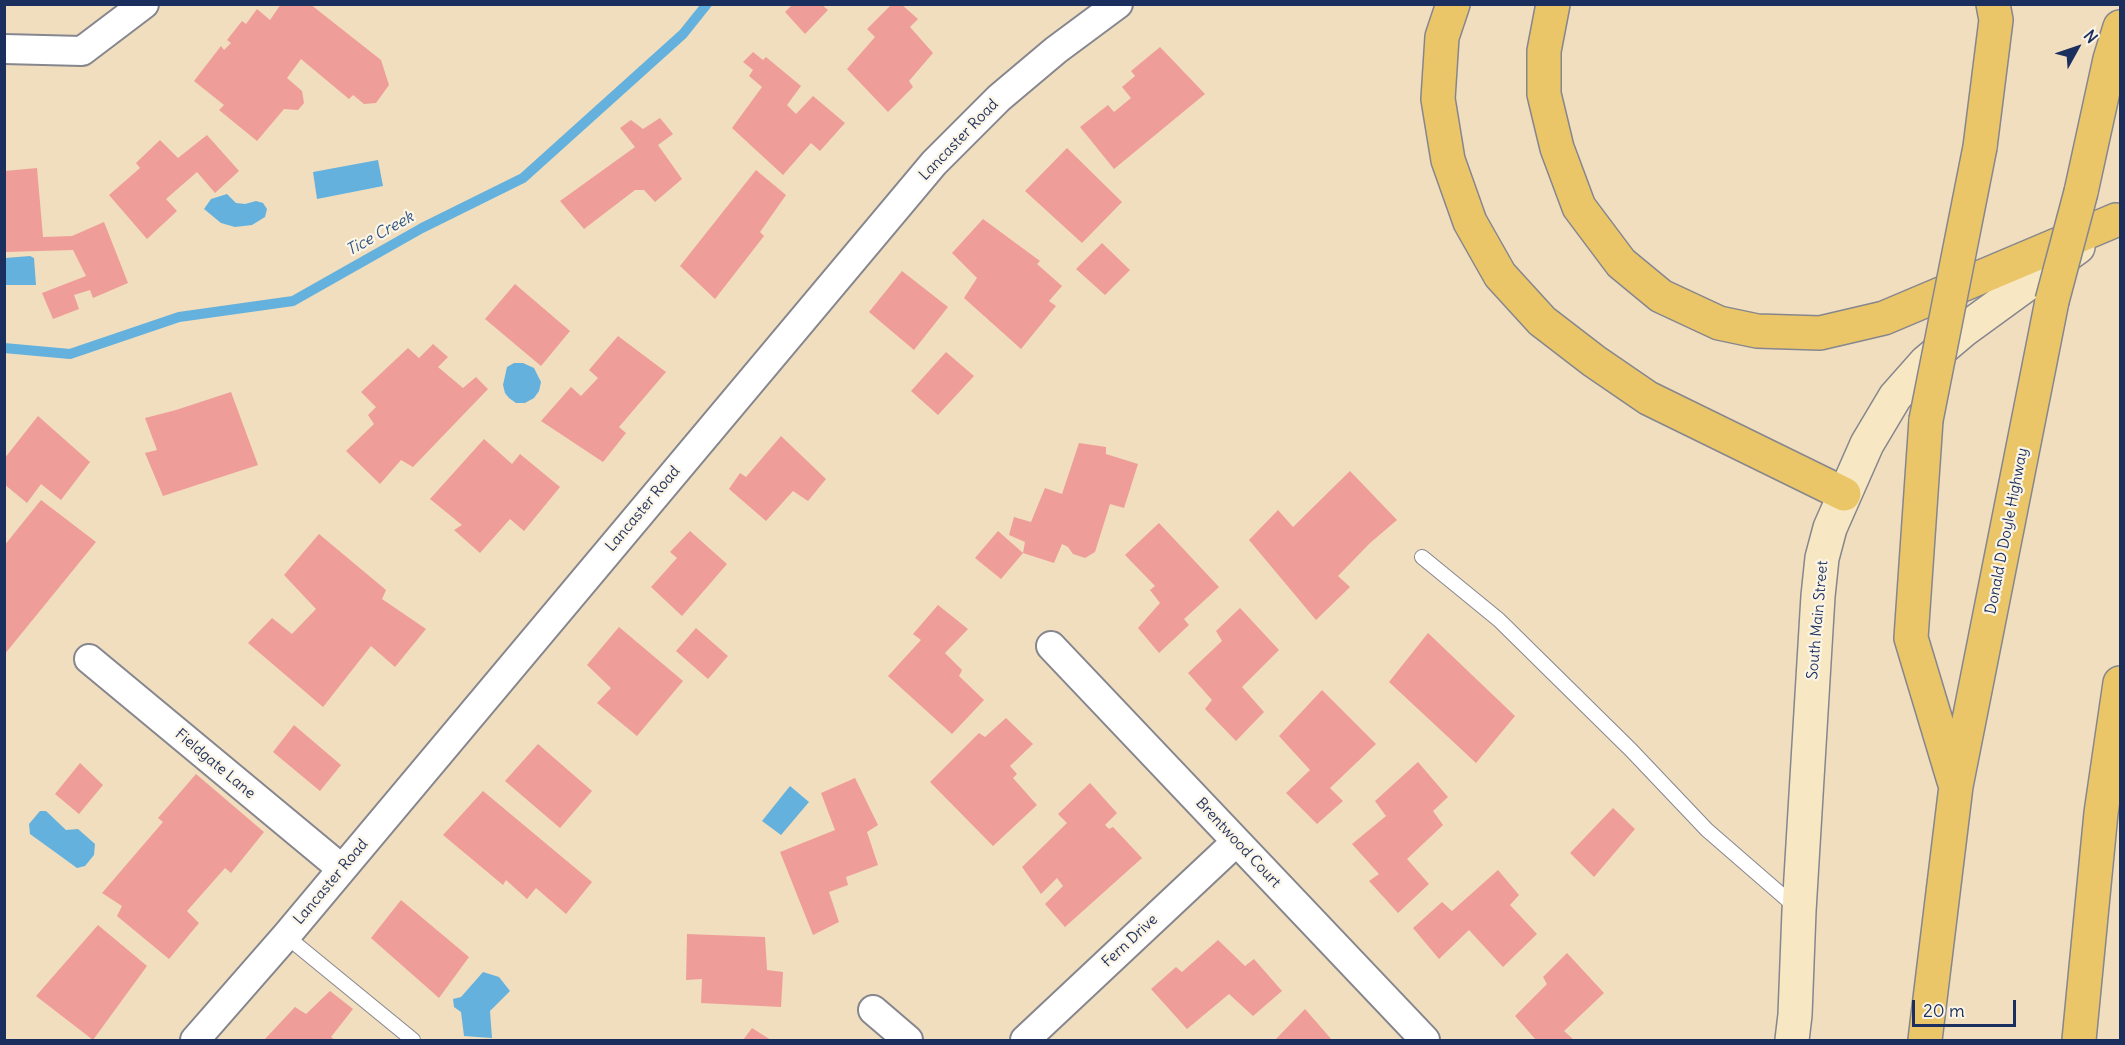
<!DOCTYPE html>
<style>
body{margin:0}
#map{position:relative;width:2125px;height:1045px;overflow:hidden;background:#f0debe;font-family:Delius,sans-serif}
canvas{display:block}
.frame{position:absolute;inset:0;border:6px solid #1b2f5e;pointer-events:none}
.north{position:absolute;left:2047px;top:18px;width:60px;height:60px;-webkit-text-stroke:4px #fcf5e5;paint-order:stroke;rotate:50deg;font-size:16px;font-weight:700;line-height:24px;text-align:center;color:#1b2f5e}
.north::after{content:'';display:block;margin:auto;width:21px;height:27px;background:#1b2f5e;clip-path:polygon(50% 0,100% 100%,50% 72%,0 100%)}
.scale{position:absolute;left:1912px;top:1000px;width:104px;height:27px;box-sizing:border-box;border:3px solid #1b2f5e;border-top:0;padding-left:8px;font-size:18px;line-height:21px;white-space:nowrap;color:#1b2f5e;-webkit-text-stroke:4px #fcf5e5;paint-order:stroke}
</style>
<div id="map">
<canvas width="2125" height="1045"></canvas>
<div class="frame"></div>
<div class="north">N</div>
<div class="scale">20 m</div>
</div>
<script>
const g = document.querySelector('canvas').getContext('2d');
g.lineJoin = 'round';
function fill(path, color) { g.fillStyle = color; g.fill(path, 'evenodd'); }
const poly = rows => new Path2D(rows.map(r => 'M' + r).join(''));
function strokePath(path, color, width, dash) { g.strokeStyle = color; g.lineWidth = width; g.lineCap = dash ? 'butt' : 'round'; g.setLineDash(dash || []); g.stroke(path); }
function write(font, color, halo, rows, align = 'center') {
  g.font = font + ' Delius,sans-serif'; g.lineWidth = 4.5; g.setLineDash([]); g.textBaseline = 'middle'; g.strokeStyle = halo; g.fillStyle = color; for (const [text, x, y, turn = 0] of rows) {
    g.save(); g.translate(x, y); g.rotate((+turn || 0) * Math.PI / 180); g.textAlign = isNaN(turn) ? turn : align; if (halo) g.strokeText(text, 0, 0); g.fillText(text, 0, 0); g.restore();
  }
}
fill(poly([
 [378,160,383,186,317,199,313,172],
 [227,194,236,203,245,204,256,201,263,203,267,209,265,217,252,225,235,227,221,223,204,209,211,199],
 [30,256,34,258,36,285,5,285,5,258],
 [514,363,523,363,534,368,541,382,539,391,534,398,525,403,516,403,509,398,505,393,503,385,507,367],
 [790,786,809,802,781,835,762,821],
 [40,811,46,811,66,830,78,829,95,844,94,855,85,866,77,868,30,834,29,824],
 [483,972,499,977,510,991,490,1011,492,1038,464,1036,461,1012,454,1007,453,999,461,997]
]), '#64b1de');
strokePath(poly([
 [4,348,70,354,179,317,293,301,422,228,523,178,683,34,707,4]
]), '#64b1de', 10);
fill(poly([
 [281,4,310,4,381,60,389,85,376,103,364,104,353,95,349,99,301,59,287,78,302,91,304,103,298,110,284,109,257,141,219,110,224,105,194,81,221,46,224,50,231,43,227,40,242,21,246,24,257,9,270,20],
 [793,4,821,4,828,10,805,34,785,12],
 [892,4,901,4,918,19,910,27,933,53,909,81,913,87,888,112,847,69,875,37,867,29],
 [1160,47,1205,94,1114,169,1080,127,1108,105,1114,112,1131,98,1122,87,1135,76,1131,71],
 [753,52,763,60,766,57,801,86,787,105,796,114,813,96,845,123,820,151,811,143,783,175,732,128,762,87,749,76,753,70,743,62],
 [660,118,673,134,658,145,682,179,655,202,644,190,635,190,584,229,560,201,635,147,620,128,631,120,643,129],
 [207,135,239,171,215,193,197,172,166,199,177,211,147,239,109,195,140,168,136,163,160,140,178,158],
 [1067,148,1122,202,1082,243,1025,191],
 [37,168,43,237,72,236,104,222,128,283,93,298,90,290,74,295,79,309,53,319,42,293,86,276,73,250,5,252,5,171],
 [756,170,786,195,760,232,764,236,715,299,680,266],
 [983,219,1040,261,1037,264,1062,286,1049,301,1056,306,1021,349,964,298,977,278,952,253],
 [1102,243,1130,270,1105,295,1076,269],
 [902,271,948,307,914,350,869,312],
 [515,284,570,331,541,366,485,319],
 [618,336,666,372,619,427,626,433,603,462,541,421,571,387,581,396,598,378,589,370],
 [433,344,448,357,438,367,463,388,476,377,488,389,413,467,401,460,380,484,346,451,374,424,368,415,376,407,361,392,408,348,419,358],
 [946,352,974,376,938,415,911,391],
 [231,392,258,465,163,496,145,453,157,450,145,418,176,410],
 [38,416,90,462,61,500,41,484,27,503,4,484,4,459],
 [781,436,826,479,808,501,793,491,766,521,729,489,740,473,746,477],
 [484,439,512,464,520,454,560,487,524,531,510,519,480,553,454,530,462,525,430,499],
 [1079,443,1106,447,1106,454,1138,464,1124,508,1110,504,1095,552,1085,558,1073,554,1068,547,1062,544,1054,563,1023,553,1025,542,1009,535,1014,517,1031,522,1045,488,1062,494],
 [1350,471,1397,520,1370,543,1338,576,1350,587,1316,620,1249,540,1278,510,1293,527],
 [41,500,96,542,4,655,4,546],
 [1159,523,1219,587,1184,619,1189,625,1159,653,1138,628,1160,603,1150,590,1155,586,1125,555],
 [690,531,727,564,682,616,651,587,677,558,670,552],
 [998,531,1023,553,1001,579,975,558],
 [319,534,386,590,382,599,426,629,395,667,371,646,323,707,248,643,272,618,292,634,316,609,284,575],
 [938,605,968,629,945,653,962,670,959,676,984,700,952,734,888,676,921,640,913,634],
 [1240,608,1279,650,1242,687,1264,712,1236,741,1205,709,1212,700,1188,673,1222,641,1216,631],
 [619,627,683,681,637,736,597,703,611,688,587,665],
 [696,628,728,656,708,679,676,651],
 [1428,633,1515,716,1476,763,1389,682],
 [1322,690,1376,744,1330,788,1343,801,1317,824,1286,793,1310,770,1279,736],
 [1006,718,1033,744,1010,766,1017,774,1013,778,1037,805,993,846,930,782,979,733,985,737],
 [294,725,341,765,320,791,273,752],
 [538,744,592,791,560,828,505,781],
 [1418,762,1448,797,1433,811,1443,825,1407,859,1429,884,1398,913,1369,881,1379,874,1352,844,1386,816,1375,801],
 [80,763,103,785,79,814,55,794],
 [196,774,264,832,231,873,225,868,187,911,199,923,169,959,117,916,122,906,102,893,163,822,158,818],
 [855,778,878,825,867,832,878,865,846,877,848,885,829,892,839,922,813,935,780,852,835,830,821,793],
 [1090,783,1117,813,1105,825,1109,829,1113,827,1142,858,1065,927,1045,904,1063,886,1057,878,1041,894,1022,867,1067,823,1058,814],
 [483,791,592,882,566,914,536,888,527,899,506,880,503,885,443,835],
 [1613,808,1635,829,1594,877,1570,853],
 [1498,870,1519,895,1510,905,1537,934,1503,967,1469,930,1439,959,1413,928,1442,902,1452,911],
 [401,900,469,957,439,998,371,938],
 [98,925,147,966,93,1040,36,996],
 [687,934,765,937,767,970,783,972,781,1007,701,1003,702,979,686,980],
 [1218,940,1245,966,1254,959,1282,991,1253,1016,1229,994,1187,1029,1151,989,1176,967,1182,972],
 [1567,953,1604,993,1564,1031,1574,1040,1536,1040,1515,1016,1547,984,1543,977],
 [330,991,353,1009,331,1037,335,1040,264,1040,295,1007,306,1014],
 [1305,1009,1332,1040,1275,1040],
 [752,1028,771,1040,743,1040]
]), '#ef9d99');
const service = poly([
 [1422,557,1499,620,1631,750,1707,830,1798,909],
 [286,936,413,1040]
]);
const minor = poly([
 [4,49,82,51,144,4],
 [1051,646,1425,1040],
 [89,659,342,869],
 [873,1010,908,1040],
 [195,1040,286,936,934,163,999,98,1056,50,1118,4],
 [1025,1040,1236,842]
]);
const secondary = poly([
 [1792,1040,1795,1015,1799,911,1818,596,1822,558,1830,528,1867,444,1895,397,1926,362,1964,330,2078,247]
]);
const motorway = poly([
 [1453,4,1442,37,1438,99,1448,160,1470,222,1500,275,1542,321,1594,361,1648,398,1844,494],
 [1553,4,1544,51,1544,94,1557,148,1579,207,1621,263,1661,296,1719,323,1757,331,1820,333,1884,318,2116,220],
 [1980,147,1996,20,1993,4],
 [2081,192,2110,59,2120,27],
 [1926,420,1911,638,1954,781],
 [1925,1040,1956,786,2052,301],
 [2079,1040,2101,813,2120,683]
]);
strokePath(service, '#86868e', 16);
strokePath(minor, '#86868e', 32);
strokePath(secondary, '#86868e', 36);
strokePath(motorway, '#86868e', 36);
strokePath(service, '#fff', 14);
strokePath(minor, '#fff', 28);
strokePath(secondary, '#f7e8c3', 33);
strokePath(motorway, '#eac669', 33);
const motorwayBridge = poly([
 [2052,301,2081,192],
 [1926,420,1980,147]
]);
strokePath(motorwayBridge, '#86868e', 36, []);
strokePath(motorwayBridge, '#eac669', 33);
write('15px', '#1b2f5e', '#fcf5e5', [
 ["Lancaster Road",959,140,-46],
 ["Lancaster Road",643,509,-50],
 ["Donald D Doyle Highway",2007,531,-79],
 ["South Main Street",1818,620,-85],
 ["Fieldgate Lane",215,764,40],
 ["Brentwood Court",1238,843,47],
 ["Lancaster Road",331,882,-50],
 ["Fern Drive",1130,941,-43]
]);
write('italic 16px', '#315684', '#fcf5e5', [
 ["Tice Creek",380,234,-29]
]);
</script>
